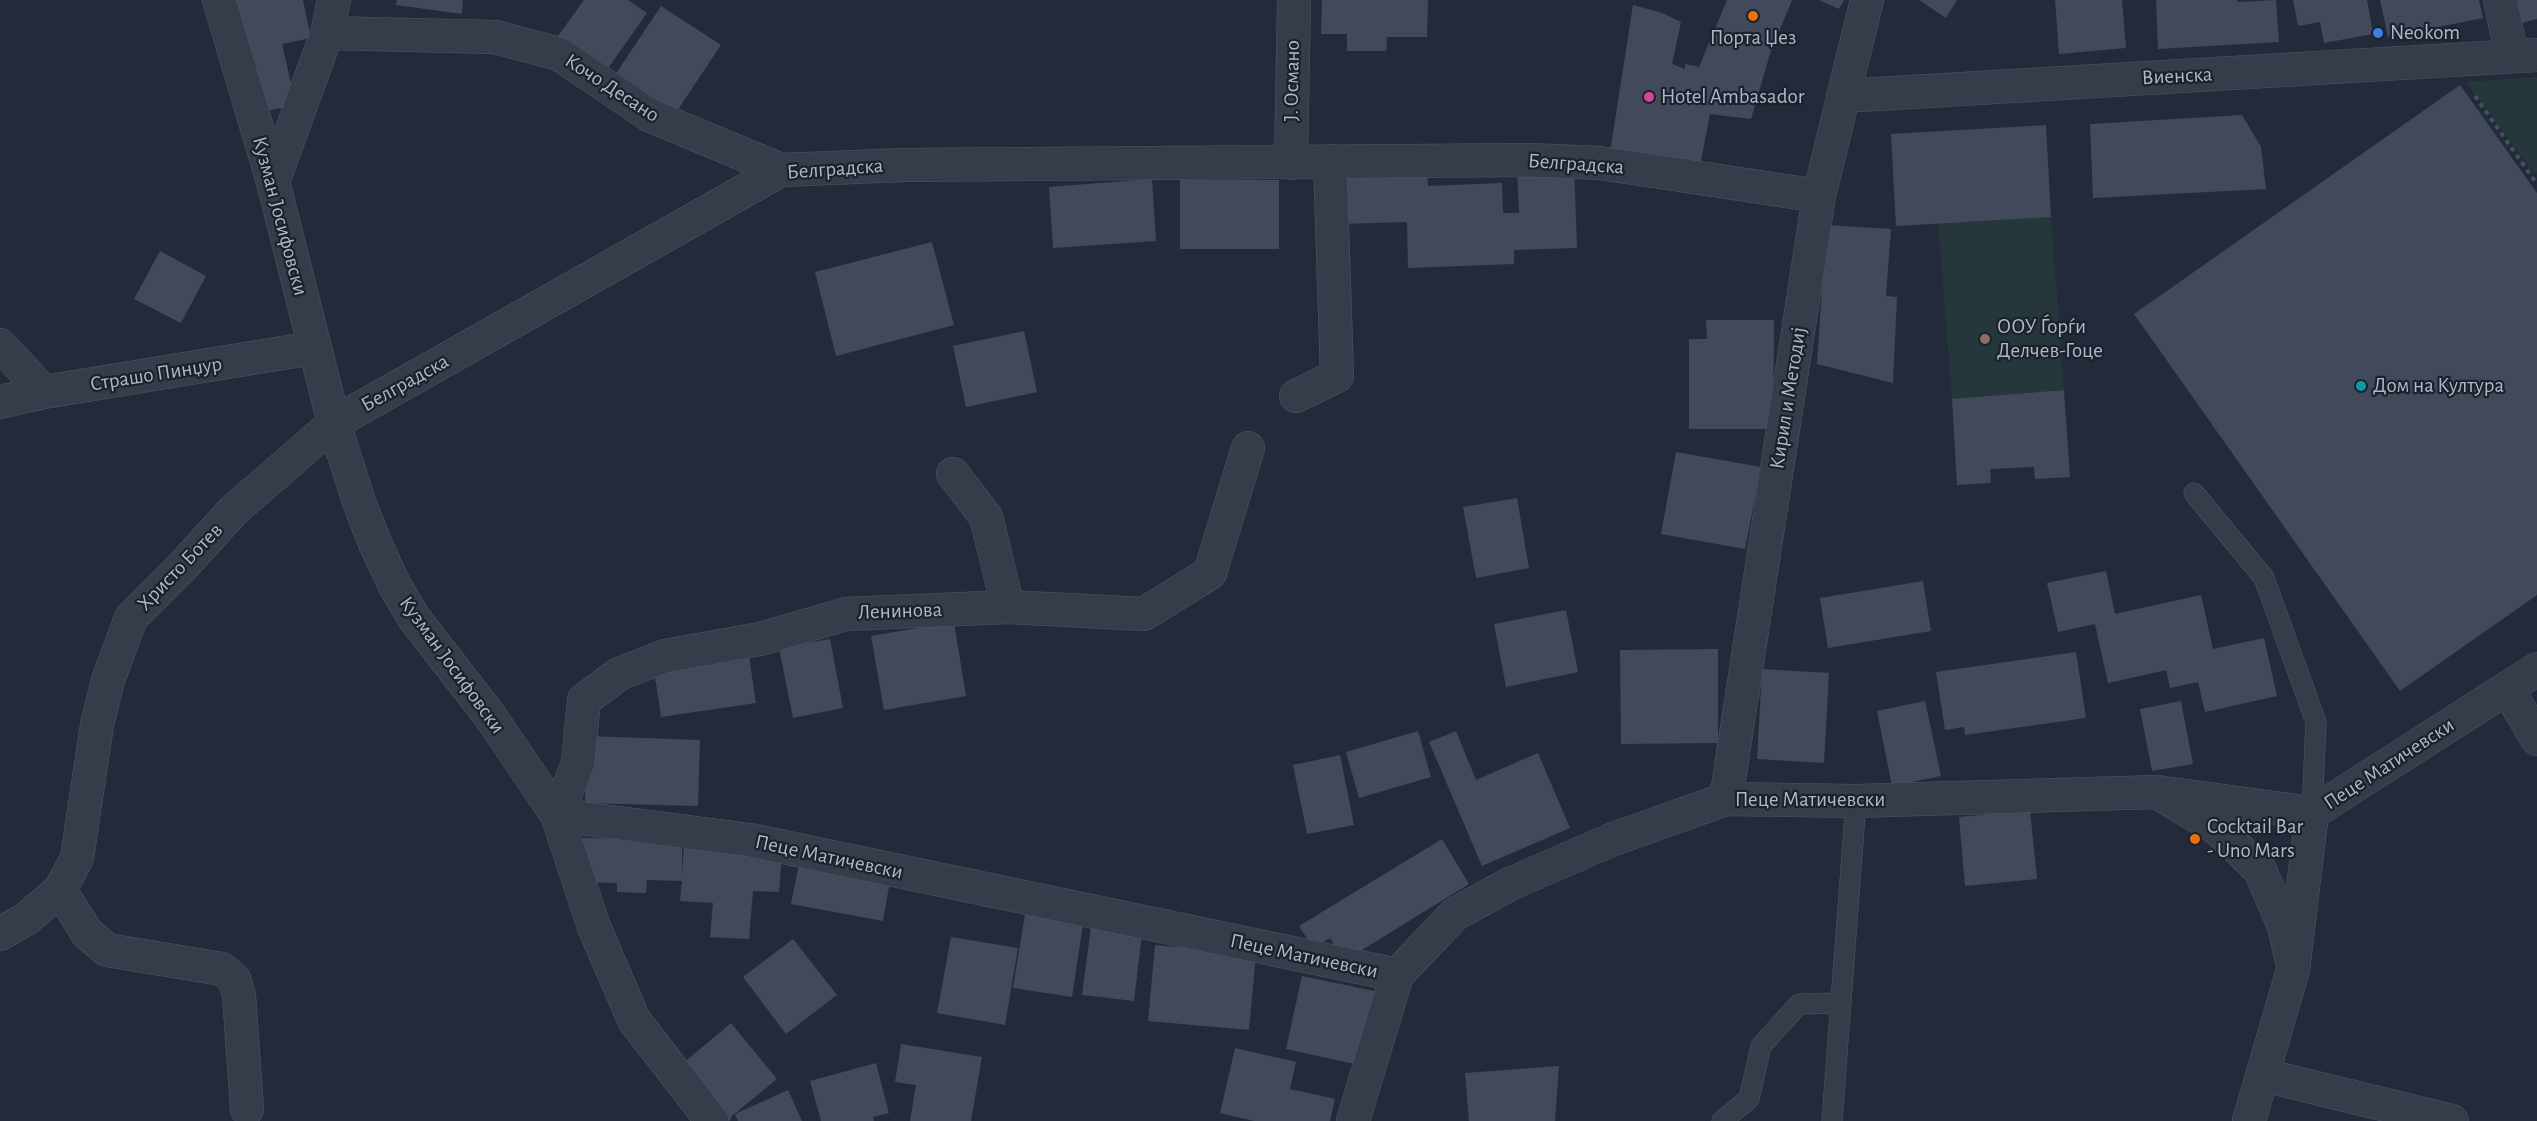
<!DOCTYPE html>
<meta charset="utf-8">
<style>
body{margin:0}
canvas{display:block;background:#232a39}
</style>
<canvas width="2537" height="1121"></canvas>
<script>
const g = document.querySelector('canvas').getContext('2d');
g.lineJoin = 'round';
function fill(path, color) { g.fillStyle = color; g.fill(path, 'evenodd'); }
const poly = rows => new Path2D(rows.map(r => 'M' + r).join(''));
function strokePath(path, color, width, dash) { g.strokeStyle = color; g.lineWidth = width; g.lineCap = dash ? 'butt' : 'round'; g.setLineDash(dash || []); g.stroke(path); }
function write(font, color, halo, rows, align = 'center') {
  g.font = font + ' "Alegreya Sans",sans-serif'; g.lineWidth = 4.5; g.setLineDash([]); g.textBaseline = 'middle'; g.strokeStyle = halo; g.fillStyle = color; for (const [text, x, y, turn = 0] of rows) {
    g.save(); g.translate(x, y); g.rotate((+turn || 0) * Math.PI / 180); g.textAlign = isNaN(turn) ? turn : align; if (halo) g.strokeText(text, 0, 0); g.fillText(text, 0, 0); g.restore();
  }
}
fill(poly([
 [2537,77,2537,172,2535,174,2466,82],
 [2051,217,2064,390,1952,399,1938,223]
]), '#26373b');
fill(poly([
 [232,0,303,0,311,38,282,44,296,105,257,113],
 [397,0,463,0,462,14,396,5],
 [584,0,628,0,647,13,604,74,555,40],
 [1322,0,1428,0,1427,37,1387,37,1386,51,1347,51,1347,34,1321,34],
 [1727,0,1792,0,1770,54,1751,119,1710,114,1700,166,1610,152,1633,5,1662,13,1681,22,1672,64,1685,69,1685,64,1699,67],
 [1819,0,1844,0,1839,9],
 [1919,0,1957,0,1946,18],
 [2055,0,2122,0,2126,48,2059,54],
 [2156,0,2237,0,2238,2,2276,0,2279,42,2158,49],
 [2293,0,2367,0,2373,34,2324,43,2320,22,2298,26],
 [2380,0,2479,0,2483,18,2388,37],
 [2511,0,2537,0,2537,19,2517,24],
 [661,6,721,45,675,114,615,75],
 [2460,85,2537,193,2537,595,2400,691,2134,314],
 [2242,115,2261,147,2266,189,2093,198,2090,124],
 [2046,125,2051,217,1896,226,1891,134],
 [1574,165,1577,248,1514,250,1514,264,1408,268,1407,222,1338,224,1336,173,1427,170,1428,186,1502,183,1503,213,1519,213,1517,168],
 [1152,179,1156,241,1053,248,1049,187],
 [1180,180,1279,180,1279,249,1180,249],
 [1826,225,1891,229,1886,296,1897,297,1893,383,1817,364],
 [932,242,954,325,836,356,815,272],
 [160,251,206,276,181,323,134,299],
 [1706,320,1774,320,1773,429,1689,429,1689,339,1707,339],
 [1024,331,1037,392,966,407,953,346],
 [2064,390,2070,477,2035,479,2034,467,1990,469,1991,483,1957,485,1952,399],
 [1676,452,1761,467,1745,549,1661,534],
 [1517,498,1529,568,1476,578,1463,507],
 [2106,571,2115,614,2201,595,2213,649,2264,638,2277,696,2205,712,2198,682,2170,688,2166,670,2108,683,2095,624,2058,632,2047,583],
 [1923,581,1931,631,1828,648,1820,598],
 [1566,610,1578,672,1506,687,1494,624],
 [954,622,966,696,884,710,871,636],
 [830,639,843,708,793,718,779,648],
 [748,649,756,703,661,717,653,663],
 [1718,649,1718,743,1621,744,1620,650],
 [2076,652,2086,718,1965,735,1964,727,1945,730,1936,672],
 [1762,669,1829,673,1824,763,1757,759],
 [1925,701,1941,776,1892,786,1877,711],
 [2181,701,2193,764,2152,771,2140,709],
 [1418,731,1431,777,1359,798,1346,752],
 [1456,731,1476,780,1538,753,1570,828,1482,866,1429,742],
 [587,736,700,740,698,806,585,803],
 [1340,755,1354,825,1307,834,1293,765],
 [2030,810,2037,879,1965,886,1959,817],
 [582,838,682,840,682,874,684,846,782,853,779,892,753,891,749,939,710,937,713,903,680,901,682,881,647,880,646,893,617,892,617,883,581,882],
 [1442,839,1469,884,1344,961,1330,938,1313,948,1299,926],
 [800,859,891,875,883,921,791,904],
 [1027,902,1085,911,1072,997,1013,988],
 [1092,919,1143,926,1134,1001,1082,995],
 [951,937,1018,948,1005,1025,937,1013],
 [793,939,837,995,786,1034,743,977],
 [1155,945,1256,954,1249,1030,1148,1021],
 [1302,976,1384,993,1369,1067,1286,1049],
 [731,1023,777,1079,732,1116,730,1121,682,1064],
 [901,1044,982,1057,971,1121,910,1121,916,1085,895,1082],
 [1235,1048,1296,1062,1290,1089,1335,1099,1330,1121,1254,1121,1220,1113],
 [876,1063,889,1113,873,1117,874,1121,821,1121,810,1081],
 [1559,1066,1555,1121,1469,1121,1465,1073],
 [788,1090,802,1121,738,1121,735,1114]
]), '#42495b');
const service = poly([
 [2194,493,2264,578,2316,722,2312,813],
 [1722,1121,1749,1099,1761,1046,1799,1004,1841,1003],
 [1832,1121,1856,801]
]);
const minor = poly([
 [2500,0,2512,56],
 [327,33,495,37,559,54,649,115,781,170],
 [1843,96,2537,55],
 [1291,163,1294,0],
 [273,182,327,33,334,0],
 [0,345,44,392],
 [1296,396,1337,376,1330,161],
 [0,402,44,392,313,348],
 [953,474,986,517,1008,607],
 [2507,688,2537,739],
 [2157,792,2218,829,2260,870,2284,926,2293,966],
 [1726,799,1819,196,1867,0],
 [557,815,578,763,584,700,619,674,665,656,760,639,846,614,1008,607,1144,614,1210,573,1248,448],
 [60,890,87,933,107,950,222,969,234,979,239,995,247,1109],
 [0,934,26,919,60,890,77,858,97,725,108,680,131,618,181,568,233,511,334,423,781,170,904,165,1530,160,1600,163,1819,196],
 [2263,1075,2452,1121]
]);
const tertiary = poly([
 [219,0,273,182,334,423,359,502,375,543,395,586,414,618,490,716,557,815,594,927,634,1020,712,1121],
 [557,815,750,840,1397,975],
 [1353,1121,1397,975,1455,914,1510,884,1611,840,1726,799,1856,801,2157,792,2312,813,2537,669],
 [2249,1121,2293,970,2312,813]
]);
strokePath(service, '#525764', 21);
strokePath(minor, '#525764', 34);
strokePath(tertiary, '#525764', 34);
strokePath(poly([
 [2475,96,2537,184]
]), '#435258', 4, [4.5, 4.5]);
strokePath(service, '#373c4a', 20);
strokePath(minor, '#373c4a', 33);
strokePath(tertiary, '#373c4a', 33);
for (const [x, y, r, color] of [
 [1753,16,6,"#e8710a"],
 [2378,33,6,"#3f7fe0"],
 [1649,97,6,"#d1479c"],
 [1985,339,6,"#8d6e63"],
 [2361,386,6,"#0f9aa8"],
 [2195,839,6,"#e8710a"]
]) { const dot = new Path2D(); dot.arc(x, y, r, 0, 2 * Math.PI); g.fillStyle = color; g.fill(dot); strokePath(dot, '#1c212e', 2); }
write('21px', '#b2b7c6', '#1c212e', [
 ["Neokom",2390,33],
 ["Порта Џез",1753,38,"center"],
 ["Hotel Ambasador",1661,97],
 ["ООУ Ѓорѓи",1997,327],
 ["Делчев-Гоце",1997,351],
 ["Дом на Култура",2373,386],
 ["Cocktail Bar",2207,827],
 ["- Uno Mars",2207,851]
], 'left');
write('21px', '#b2b7c6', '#1c212e', [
 ["Виенска",2177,76,-3],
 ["Ј. Османо",1292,81,-89],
 ["Кочо Десано",612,88,33],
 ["Белградска",1576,164,4],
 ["Белградска",835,169,-4],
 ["Кузман Јосифовски",280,216,75],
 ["Страшо Пинџур",156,374,-9],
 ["Белградска",405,383,-29],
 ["Кирил и Методиј",1788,398,-81],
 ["Христо Ботев",180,567,-46],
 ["Ленинова",900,611,-2],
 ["Кузман Јосифовски",452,665,54],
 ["Пеце Матичевски",2389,764,-33],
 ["Пеце Матичевски",1810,800],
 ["Пеце Матичевски",829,857,12],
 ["Пеце Матичевски",1304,956,12]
]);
</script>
